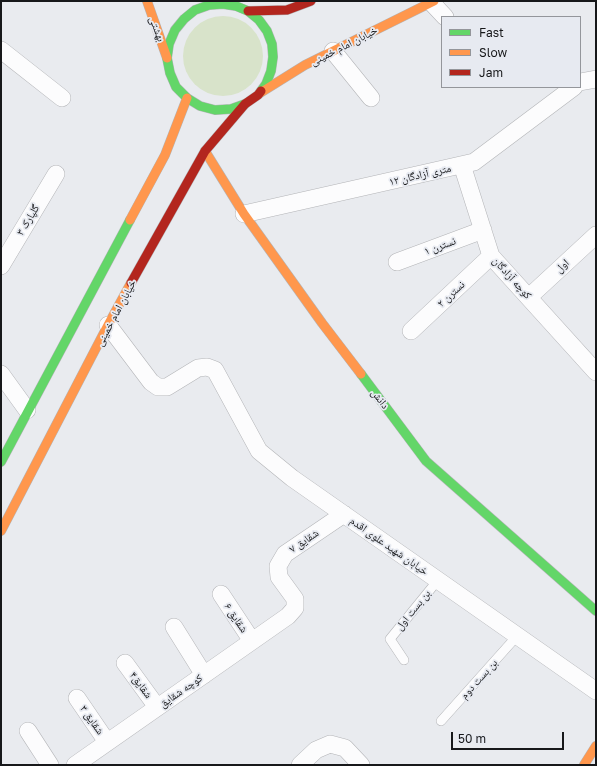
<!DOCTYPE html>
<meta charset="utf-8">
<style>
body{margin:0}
#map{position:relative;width:597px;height:766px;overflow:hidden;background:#e9ebef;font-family:"Golos Text",sans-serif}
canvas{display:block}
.frame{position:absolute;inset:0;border:2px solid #17181a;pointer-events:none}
.legend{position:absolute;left:441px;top:16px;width:140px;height:72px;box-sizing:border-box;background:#e7eaf1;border:1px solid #94969b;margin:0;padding:5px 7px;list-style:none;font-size:12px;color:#17181a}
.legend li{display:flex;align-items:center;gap:8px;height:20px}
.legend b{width:20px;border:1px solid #94969b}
.scale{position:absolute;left:451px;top:732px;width:113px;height:18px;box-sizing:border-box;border:2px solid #17181a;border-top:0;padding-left:5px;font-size:12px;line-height:14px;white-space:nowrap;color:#17181a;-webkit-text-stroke:3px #e7eaf1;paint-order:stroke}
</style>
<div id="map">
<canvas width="597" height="766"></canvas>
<div class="frame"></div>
<ul class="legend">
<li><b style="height:5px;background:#63d668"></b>Fast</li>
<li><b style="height:5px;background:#ff974d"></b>Slow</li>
<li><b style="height:5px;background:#b3261e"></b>Jam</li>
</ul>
<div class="scale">50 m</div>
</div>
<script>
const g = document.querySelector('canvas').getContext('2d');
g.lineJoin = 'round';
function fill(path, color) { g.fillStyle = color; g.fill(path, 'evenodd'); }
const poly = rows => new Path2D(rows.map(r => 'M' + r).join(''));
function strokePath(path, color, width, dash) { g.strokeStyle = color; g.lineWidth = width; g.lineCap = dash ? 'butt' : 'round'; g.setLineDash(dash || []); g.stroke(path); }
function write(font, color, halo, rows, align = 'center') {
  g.font = font + ' "Golos Text","Noto Naskh Arabic",sans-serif'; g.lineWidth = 3.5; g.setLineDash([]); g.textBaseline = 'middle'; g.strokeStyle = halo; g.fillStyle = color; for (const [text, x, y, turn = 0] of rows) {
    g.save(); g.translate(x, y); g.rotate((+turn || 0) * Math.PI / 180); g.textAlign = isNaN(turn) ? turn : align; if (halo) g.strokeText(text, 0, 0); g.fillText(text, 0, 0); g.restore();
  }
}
fill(poly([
 '183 56a40 40 0 1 1 80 0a40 40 0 1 1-80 0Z'
]), '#d8e3ca');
const lane = poly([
 [404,660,390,639,438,580],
 [441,721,517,636]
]);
const street = poly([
 [431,2,445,17],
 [1,50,62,98],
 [333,51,371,98],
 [580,82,596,79],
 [462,165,491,256,596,372],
 [244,214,474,162,574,87],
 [397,262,483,230],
 [1,266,56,174],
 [529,297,596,235],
 [108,325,151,382,158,387,167,387,198,368,207,367,215,370,259,451,292,478,596,691],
 [411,331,491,256],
 [1,374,27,410],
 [221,594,252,641],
 [174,627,204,675],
 [125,663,157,707],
 [77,698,107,742],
 [28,731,50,765],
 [75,765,288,616,295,608,295,599,279,577,278,566,285,554,344,514],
 [300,765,316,750,330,744,345,748,361,765]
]);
const fast = poly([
 [245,104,231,109,215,110,200,106,187,98,176,87,170,73,167,58,169,44,175,30,184,19,195,10,209,5,223,4,236,6,248,11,259,20,267,31,272,44,273,57,271,71,266,84,261,91],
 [361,374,426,461,596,611],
 [1,462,130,220]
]);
const slow = poly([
 [147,1,167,58],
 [260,93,305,65,434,1],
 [205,151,244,214,322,323,361,374],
 [130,220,165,155,187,98],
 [1,531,108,325,131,283],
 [584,765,596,746]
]);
const jam = poly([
 [248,11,287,10,311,1],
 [131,283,205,151,245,104,258,95,261,91]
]);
strokePath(lane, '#b3b4b7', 10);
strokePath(street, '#b3b4b7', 18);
strokePath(fast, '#b3b4b7', 10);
strokePath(slow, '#b3b4b7', 10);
strokePath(jam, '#b3b4b7', 10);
strokePath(lane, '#fcfcfd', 9);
strokePath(street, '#fcfcfd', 17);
strokePath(fast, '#63d668', 9);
strokePath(slow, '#ff974d', 9);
strokePath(jam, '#b3261e', 9);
write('11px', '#17181a', '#e7eaf1', [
 ["بهشتی",157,29,70],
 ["خیابان امام خمینی",344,46,-27],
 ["۱۲ متری آزادگان",420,175,-13],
 ["گلپارک ۳",28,220,-59],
 ["نسترن ۱",440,246,-20],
 ["اول",562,266,-43],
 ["کوچه آزادگان",512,278,48],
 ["نسترن ۲",451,294,-43],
 ["خیابان امام خمینی",116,313,-62],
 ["دانش",380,399,53],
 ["شقایق ۷",304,541,-34],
 ["خیابان شهید علوی اقدم",389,546,35],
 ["بن بست اول",413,610,-51],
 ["شقایق ۶",236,618,56],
 ["بن بست دوم",479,679,-48],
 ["شقایق۴",141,685,54],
 ["کوچه شقایق",181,691,-35],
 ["شقایق ۳",92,720,55]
]);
</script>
